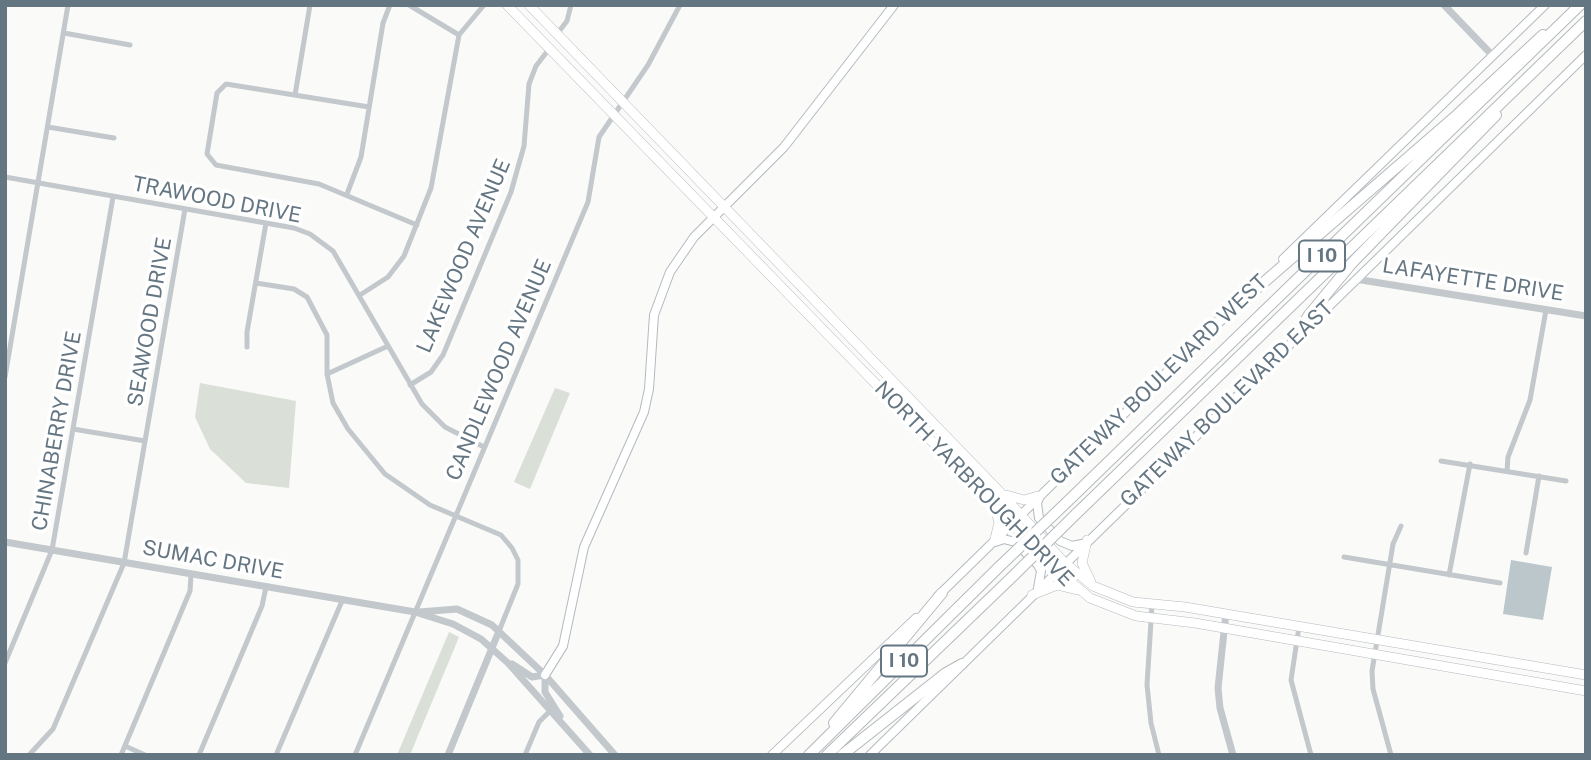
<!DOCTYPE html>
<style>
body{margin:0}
#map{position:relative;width:1591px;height:760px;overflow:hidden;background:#fafaf8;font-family:"Public Sans",sans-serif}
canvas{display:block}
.frame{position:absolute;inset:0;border:7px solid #657683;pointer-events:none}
</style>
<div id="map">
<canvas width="1591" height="760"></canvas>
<div class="frame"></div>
</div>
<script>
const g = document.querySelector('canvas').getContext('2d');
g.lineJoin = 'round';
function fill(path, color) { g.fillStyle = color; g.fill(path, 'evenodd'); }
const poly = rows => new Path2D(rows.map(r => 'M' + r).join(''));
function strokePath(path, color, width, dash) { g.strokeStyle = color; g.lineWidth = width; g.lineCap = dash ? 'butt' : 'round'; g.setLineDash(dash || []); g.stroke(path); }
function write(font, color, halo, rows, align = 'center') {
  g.font = font + ' "Public Sans",sans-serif'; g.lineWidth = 7; g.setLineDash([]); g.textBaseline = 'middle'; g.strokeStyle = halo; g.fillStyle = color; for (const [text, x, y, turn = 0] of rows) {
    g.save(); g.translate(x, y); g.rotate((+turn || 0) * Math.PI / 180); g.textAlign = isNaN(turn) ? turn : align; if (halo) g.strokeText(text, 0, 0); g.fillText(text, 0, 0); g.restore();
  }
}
fill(poly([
 [200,383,296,401,289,488,246,483,210,449,195,417],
 [555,388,570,393,530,489,514,482],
 [449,632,459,637,410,755,397,755]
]), '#dadfd7');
fill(poly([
 [1511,560,1552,567,1543,620,1503,614]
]), '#bbc7cb');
const secondary = poly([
 [1283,259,1545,5],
 [1040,496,1037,503,1039,518,1060,541,1072,546,1082,544],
 [995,542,1004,539,1015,542,1038,565,1041,571,1038,588],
 [938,596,1221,319],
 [545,675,563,646,584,547,644,412,649,389,654,315,670,272,694,237,784,147,894,5],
 [772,755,916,618],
 [870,755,1586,55]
]);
const primary = poly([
 [507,5,1057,570,1090,598,1136,616,1195,623,1586,691],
 [529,5,1001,493,1064,562,1093,586,1133,602,1185,607,1586,675],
 [1006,495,1024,500,1038,496],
 [994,506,999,522,995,539],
 [1087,540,1082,563,1091,582],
 [1032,595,1057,585,1077,590]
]);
const motorway = poly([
 [1218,322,1457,115,1543,35],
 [1294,338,1309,315,1352,263,1496,115],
 [1067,502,1580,5],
 [1076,514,1586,21],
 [834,723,942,593],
 [809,755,1000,566],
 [827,755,1010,579],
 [842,755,946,673,962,664]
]);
strokePath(secondary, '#b3babf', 10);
strokePath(primary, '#b5babe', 10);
strokePath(motorway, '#b4b9bd', 12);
strokePath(poly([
 [409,5,459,35],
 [64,33,130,45],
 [557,34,567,21,571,5],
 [295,95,310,5],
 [369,107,226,84,217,93,207,154,216,165,319,184,417,225],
 [48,127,114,138],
 [5,177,294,228,310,234,333,251,422,404,445,427,484,447],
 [347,194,361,157,383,23,390,5],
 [256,283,294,289,307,297,327,335,327,374,333,403,348,429,385,474,430,505,501,535,512,548,518,560,518,584,499,631],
 [360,295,388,277,404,256,431,188,459,35,484,5],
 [247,347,247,332,266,223],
 [327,374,388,346],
 [5,377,68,5],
 [410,385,431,372,443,355,511,192,524,146,529,84,536,66,549,49],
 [73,429,145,441],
 [1441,461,1566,481],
 [1507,471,1508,457,1530,400,1546,310],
 [1526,553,1539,476],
 [1344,557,1500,583],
 [1449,575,1470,464],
 [1152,605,1147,685,1151,723,1159,755],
 [1299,627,1291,680,1311,755],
 [5,663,52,550,113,197],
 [125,746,145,755],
 [29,755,53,729,124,563,185,209],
 [121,755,190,591,191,575],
 [199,755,262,606,266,587],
 [276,755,342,601],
 [355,755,588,202,599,137,648,65,680,5],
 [525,755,539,722,550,711],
 [1391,755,1373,689,1372,671,1393,544,1401,526]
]), '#c3c8cc', 5);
strokePath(poly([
 [1444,5,1493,56],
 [1355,279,1586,316],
 [5,542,415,612,453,624,481,639,508,663,590,755],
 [419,612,457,609,492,625,545,675,615,755],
 [1226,613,1218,688,1220,708,1233,755],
 [512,664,532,677,545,675],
 [545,675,545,692,560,716],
 [448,755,499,631]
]), '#c3c8cc', 7);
strokePath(secondary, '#fff', 8);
strokePath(primary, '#fff', 9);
strokePath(motorway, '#fff', 10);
const motorwayBridge = poly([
 [1000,566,1067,502],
 [1010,579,1076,514]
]);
strokePath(motorwayBridge, '#b4b9bd', 12, []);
strokePath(motorwayBridge, '#fff', 10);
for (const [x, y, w] of [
 [1322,256,46],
 [904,661,46]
]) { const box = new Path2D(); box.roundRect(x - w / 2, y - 15.5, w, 31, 5); g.fillStyle = '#fff'; g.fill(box); strokePath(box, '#657683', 2); }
write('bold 19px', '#657683', null, [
 ["I 10",1322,256],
 ["I 10",904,661]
]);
write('21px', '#657683', '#fff', [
 ["TRAWOOD DRIVE",217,200,11],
 ["LAKEWOOD AVENUE",464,256,-67],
 ["LAFAYETTE DRIVE",1473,280,9],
 ["SEAWOOD DRIVE",150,322,-80],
 ["CANDLEWOOD AVENUE",499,370,-67],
 ["GATEWAY BOULEVARD WEST",1159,380,-44],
 ["GATEWAY BOULEVARD EAST",1227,404,-44],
 ["CHINABERRY DRIVE",57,431,-80],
 ["NORTH YARBROUGH DRIVE",974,484,46],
 ["SUMAC DRIVE",213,560,10]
]);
</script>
